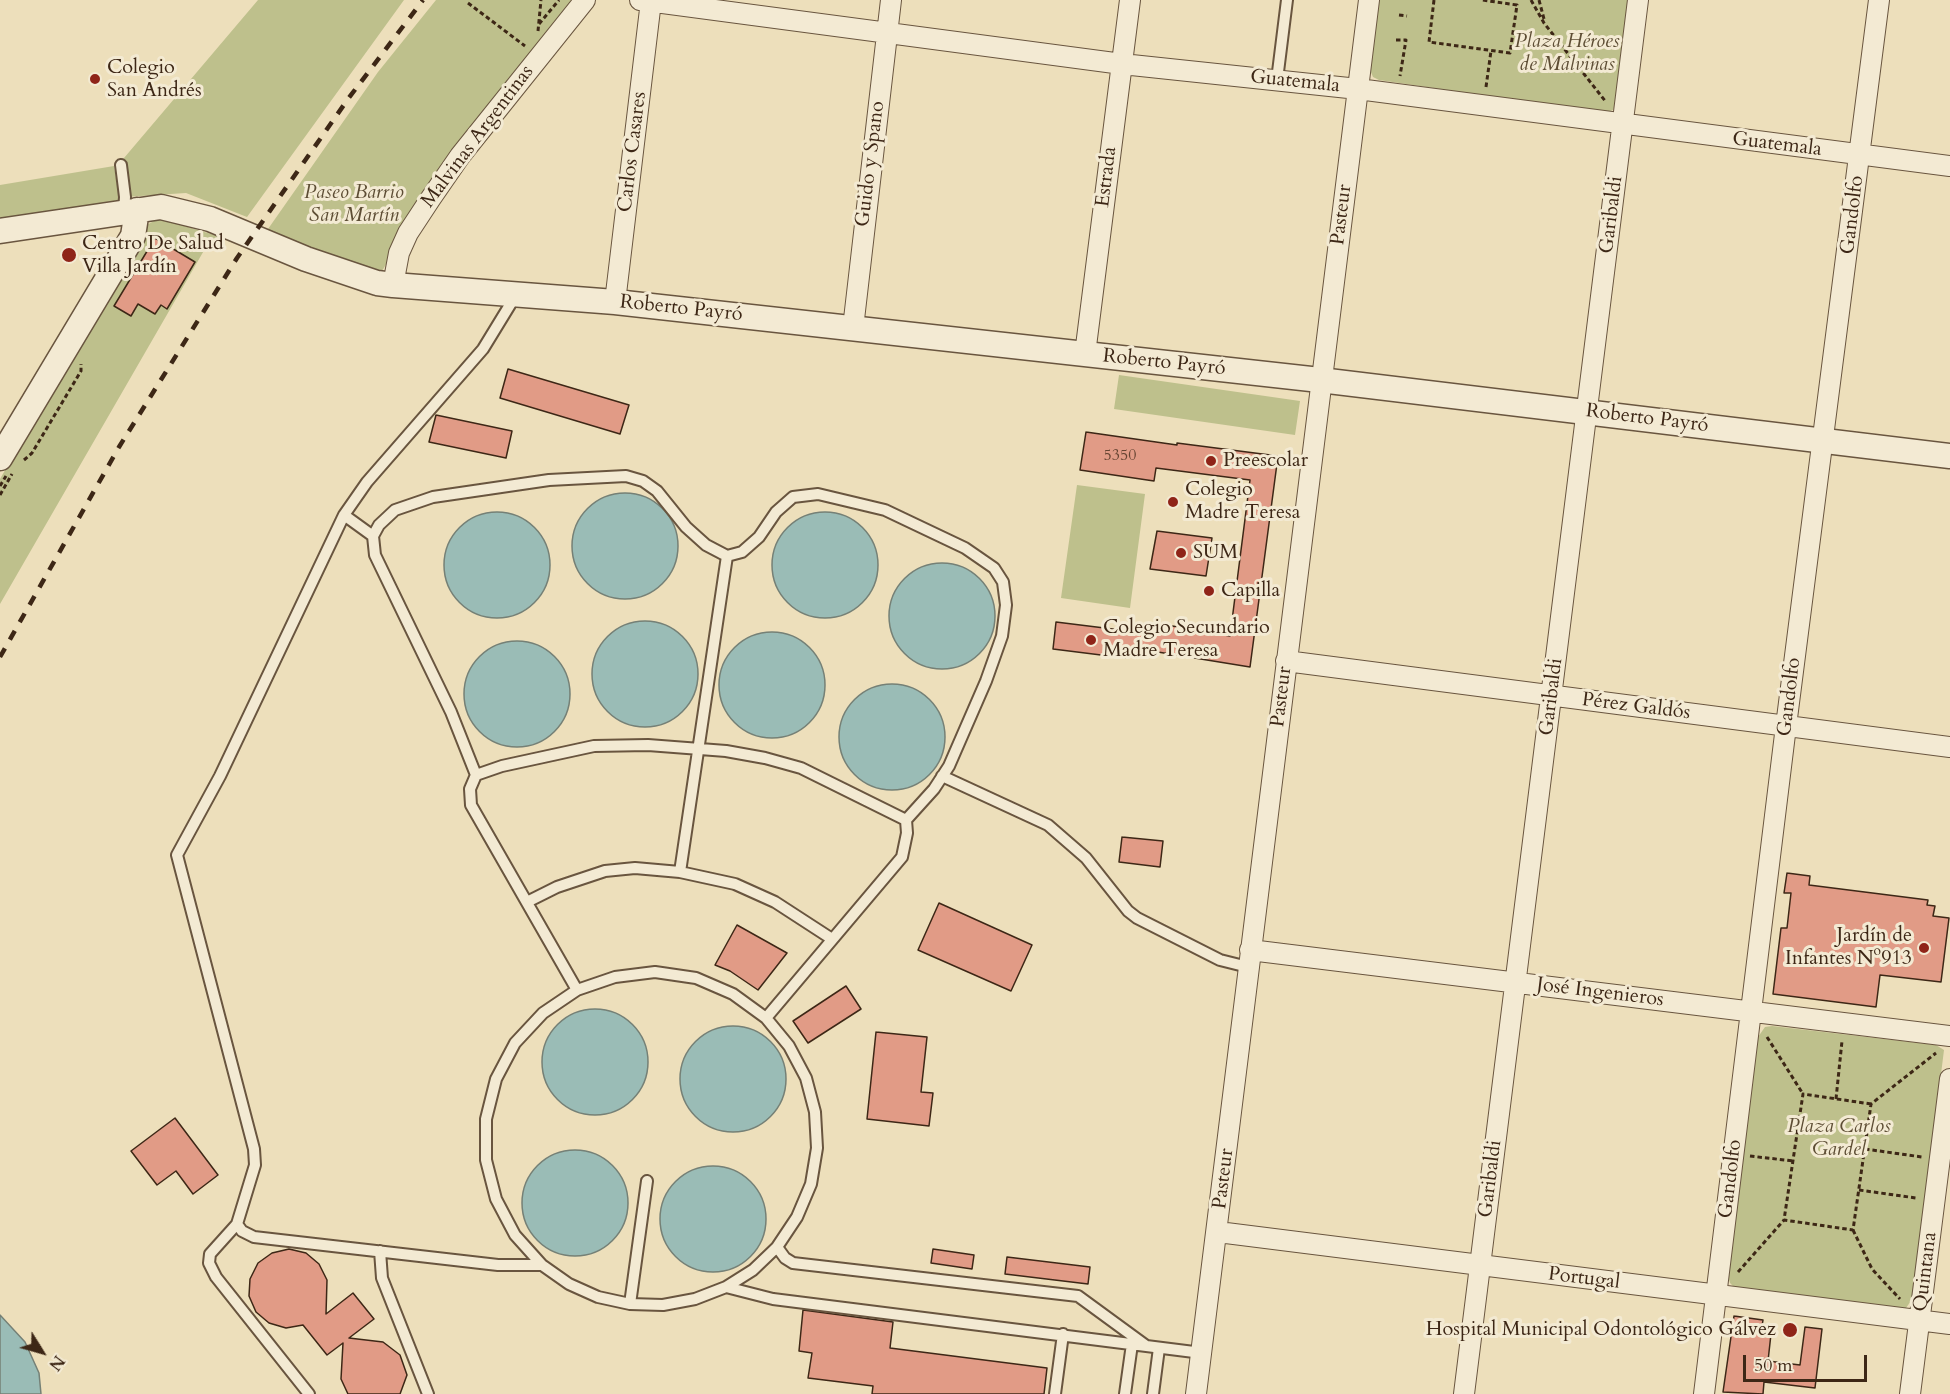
<!DOCTYPE html>
<meta charset="utf-8">
<style>
body{margin:0}
#map{position:relative;width:1950px;height:1394px;overflow:hidden;background:#eddfbb;font-family:Cardo,serif}
canvas{display:block}
.north{position:absolute;left:12px;top:1322px;width:60px;height:60px;-webkit-text-stroke:4px #f3ead3;paint-order:stroke;rotate:127deg;font-size:16px;font-weight:700;line-height:24px;text-align:center;color:#3d2716}
.north::after{content:'';display:block;margin:auto;width:21px;height:27px;background:#3d2716;clip-path:polygon(50% 0,100% 100%,50% 72%,0 100%)}
.scale{position:absolute;left:1743px;top:1355px;width:124px;height:27px;box-sizing:border-box;border:3px solid #3d2716;border-top:0;padding-left:8px;font-size:18px;line-height:21px;white-space:nowrap;color:#3d2716;-webkit-text-stroke:4px #f3ead3;paint-order:stroke}
</style>
<div id="map">
<canvas width="1950" height="1394"></canvas>
<div class="north">N</div>
<div class="scale">50 m</div>
</div>
<script>
const g = document.querySelector('canvas').getContext('2d');
g.lineJoin = 'round';
function fill(path, color) { g.fillStyle = color; g.fill(path, 'evenodd'); }
const poly = rows => new Path2D(rows.map(r => 'M' + r).join(''));
function strokePath(path, color, width, dash) { g.strokeStyle = color; g.lineWidth = width; g.lineCap = dash ? 'butt' : 'round'; g.setLineDash(dash || []); g.stroke(path); }
function write(font, color, halo, rows, align = 'center') {
  g.font = font + ' Cardo,serif'; g.lineWidth = 6; g.setLineDash([]); g.textBaseline = 'middle'; g.strokeStyle = halo; g.fillStyle = color; for (const [text, x, y, turn = 0] of rows) {
    g.save(); g.translate(x, y); g.rotate((+turn || 0) * Math.PI / 180); g.textAlign = isNaN(turn) ? turn : align; if (halo) g.strokeText(text, 0, 0); g.fillText(text, 0, 0); g.restore();
  }
}
fill(poly([
 [258,0,404,0,247,217,186,193,125,197,124,158],
 [436,0,579,0,406,229,381,273,283,240,268,229,378,72],
 [1378,0,1629,0,1617,102,1613,110,1604,113,1379,80,1373,77,1370,70],
 [114,166,120,203,0,223,0,185],
 [159,218,224,238,206,247,0,604,0,479,145,226],
 [1119,375,1300,401,1295,435,1114,409],
 [1077,485,1145,494,1130,608,1061,598],
 [1772,1026,1936,1045,1944,1050,1913,1298,1906,1308,1900,1310,1735,1288,1730,1283,1728,1276,1758,1037,1765,1027]
]), '#bec08c');
const water = poly([
 '572 546a53 53 0 1 1 106 0a53 53 0 1 1-106 0Z',
 '772 565a53 53 0 1 1 106 0a53 53 0 1 1-106 0Z',
 '444 565a53 53 0 1 1 106 0a53 53 0 1 1-106 0Z',
 '889 616a53 53 0 1 1 106 0a53 53 0 1 1-106 0Z',
 '592 674a53 53 0 1 1 106 0a53 53 0 1 1-106 0Z',
 '719 685a53 53 0 1 1 106 0a53 53 0 1 1-106 0Z',
 '464 694a53 53 0 1 1 106 0a53 53 0 1 1-106 0Z',
 '839 737a53 53 0 1 1 106 0a53 53 0 1 1-106 0Z',
 '542 1062a53 53 0 1 1 106 0a53 53 0 1 1-106 0Z',
 '680 1079a53 53 0 1 1 106 0a53 53 0 1 1-106 0Z',
 '522 1203a53 53 0 1 1 106 0a53 53 0 1 1-106 0Z',
 '660 1219a53 53 0 1 1 106 0a53 53 0 1 1-106 0Z',
 [0,1315,25,1342,39,1373,41,1394,0,1394,0,1315]
]);
fill(water, '#9abcb6');
strokePath(water, '#758076', 1.5);
const building = poly([
 [155,238,195,262,167,309,161,305,155,314,138,304,131,316,114,306,155,238],
 [508,369,629,405,620,434,500,398,508,369],
 [436,415,512,431,506,458,429,442,436,415],
 [1086,432,1177,445,1177,443,1278,456,1250,667,1127,647,1125,658,1053,649,1056,622,1153,634,1155,623,1230,636,1250,480,1156,468,1154,481,1080,470,1086,432],
 [1157,531,1212,538,1206,576,1150,569,1157,531],
 [1122,837,1163,841,1160,867,1119,862,1122,837],
 [1787,873,1810,876,1809,885,1928,900,1927,905,1935,906,1933,916,1949,918,1941,982,1880,975,1876,1007,1773,994,1781,928,1787,928,1791,893,1784,893,1787,873],
 [939,903,1032,945,1011,991,918,950,939,903],
 [737,925,787,953,758,990,730,971,715,965,737,925],
 [846,986,861,1009,808,1043,793,1021,846,986],
 [876,1032,927,1037,921,1092,933,1093,929,1126,867,1119,876,1032],
 [175,1118,218,1175,193,1194,176,1171,157,1185,131,1151,175,1118],
 [289,1249,306,1253,319,1264,327,1280,326,1314,353,1293,374,1319,349,1338,383,1342,400,1355,407,1375,400,1394,348,1394,341,1379,343,1343,327,1355,303,1325,286,1328,269,1323,256,1312,249,1296,250,1279,258,1263,272,1253,289,1249],
 [933,1249,974,1255,972,1269,931,1263,933,1249],
 [1007,1257,1090,1267,1088,1284,1005,1274,1007,1257],
 [803,1310,893,1322,890,1348,1047,1368,1044,1394,872,1394,873,1386,808,1378,812,1353,799,1351,803,1310],
 [1734,1316,1763,1320,1761,1332,1771,1334,1768,1361,1800,1365,1805,1327,1822,1329,1815,1388,1764,1382,1763,1394,1723,1392,1734,1316]
]);
fill(building, '#e19b86');
strokePath(building, '#3d2716', 1.5);
const service = poly([
 [1277,80,1287,0],
 [121,165,125,197,124,212],
 [516,295,483,349,367,482,344,515,220,776,177,855,254,1149,255,1165,237,1224,242,1231,254,1237,498,1265,542,1265],
 [344,515,373,536],
 [476,775,451,712,375,555,373,536,379,525,395,510,433,497,549,480,626,476,643,481,657,491,686,527,706,545,727,556,742,552,759,537,776,512,793,497,818,494,885,510,965,548,994,568,1003,582,1006,605,1002,636,986,681,949,766,934,789,906,820],
 [942,776,1048,825,1086,858,1128,911,1137,918,1220,960,1248,967],
 [680,872,727,556],
 [527,902,557,887,605,871,635,868,680,872,735,884,775,902,832,939],
 [577,990,471,805,470,789,476,775,502,766,594,746,648,745,726,751,765,758,801,768,906,820,907,833,902,857,766,1018],
 [237,1224,210,1254,209,1263,216,1277,309,1394],
 [777,1247,785,1258,793,1263,1078,1296,1145,1345],
 [380,1251,382,1278,428,1394],
 [726,1287,753,1270,777,1247,797,1217,811,1184,817,1148,815,1112,806,1078,789,1046,766,1018,733,994,696,978,655,972,615,977,577,990,543,1013,515,1043,496,1079,486,1119,486,1160,496,1199,515,1235,542,1265,569,1284,598,1297,630,1304,663,1305,695,1299,726,1287,773,1299,1202,1353],
 [630,1304,647,1181],
 [1055,1394,1063,1334],
 [1125,1394,1132,1344],
 [1153,1394,1159,1348]
]);
const minor = poly([
 [640,0,1122,64,1358,89,1950,166],
 [393,285,399,253,408,233,431,198,460,156,585,0],
 [615,302,651,1],
 [853,328,891,0],
 [1085,354,1130,0],
 [1286,661,1950,747],
 [1250,950,1950,1036],
 [1218,1232,1950,1324],
 [1196,1394,1369,0],
 [1464,1394,1638,0],
 [1704,1394,1786,726,1879,0],
 [1910,1394,1950,1079]
]);
const tertiary = poly([
 [0,231,161,207,210,219,306,259,377,283,393,285,615,302,1320,380,1950,456],
 [0,458,133,236,137,210]
]);
strokePath(service, '#69553f', 14);
strokePath(minor, '#69553f', 22);
strokePath(tertiary, '#69553f', 27);
strokePath(poly([
 [1434,0,1429,42,1510,53,1517,5,1482,0],
 [1531,0,1544,23,1606,102],
 [1539,0,1544,19],
 [468,3,525,46],
 [1399,15,1407,16],
 [539,24,559,0],
 [538,31,541,0],
 [1396,40,1406,40,1400,76],
 [1486,87,1491,51],
 [24,460,32,453,81,371,81,364],
 [0,486,6,476],
 [0,495,12,474],
 [1767,1037,1803,1094],
 [1836,1099,1842,1041],
 [1871,1104,1803,1094,1784,1220,1853,1230,1871,1104,1936,1053],
 [1865,1149,1922,1157],
 [1750,1156,1793,1161],
 [1859,1190,1916,1198],
 [1853,1230,1872,1269,1900,1299],
 [1738,1272,1784,1220]
]), '#3d2716', 3, [4.5, 3]);
strokePath(service, '#f3ead3', 10);
strokePath(minor, '#f3ead3', 20);
strokePath(tertiary, '#f3ead3', 24);
strokePath(poly([
 [0,657,119,447,237,258,348,99,423,0]
]), '#3d2716', 4.5, [10, 10]);
for (const [x, y, r, color] of [
 [95,79,6,"#8f2418"],
 [69,255,8,"#8f2418"],
 [1211,461,6,"#8f2418"],
 [1173,502,6,"#8f2418"],
 [1181,553,6,"#8f2418"],
 [1209,591,6,"#8f2418"],
 [1091,640,6,"#8f2418"],
 [1924,948,6,"#8f2418"],
 [1790,1330,8,"#8f2418"]
]) { const dot = new Path2D(); dot.arc(x, y, r, 0, 2 * Math.PI); g.fillStyle = color; g.fill(dot); strokePath(dot, '#f3ead3', 2); }
write('16px', '#664432', null, [
 ["5350",1120,456]
]);
write('italic 20px', '#5d4d34', '#f3ead3', [
 ["Plaza Héroes",1567,42],
 ["de Malvinas",1567,65],
 ["Paseo Barrio",354,193],
 ["San Martín",354,216],
 ["Plaza Carlos",1839,1127],
 ["Gardel",1839,1150]
]);
write('20px', '#3d2716', '#f3ead3', [
 ["Colegio",107,68],
 ["San Andrés",107,91],
 ["Centro De Salud",82,244],
 ["Villa Jardín",82,267],
 ["Preescolar",1223,461],
 ["Colegio",1185,490],
 ["Madre Teresa",1185,513],
 ["SUM",1193,553],
 ["Capilla",1221,591],
 ["Colegio Secundario",1103,628],
 ["Madre Teresa",1103,651],
 ["Jardín de",1912,936,"right"],
 ["Infantes Nº913",1912,959,"right"],
 ["Hospital Municipal Odontológico Gálvez",1776,1330,"right"]
], 'left');
write('20px', '#3d2716', '#f3ead3', [
 ["Guatemala",1295,82,6],
 ["Malvinas Argentinas",478,137,-53],
 ["Guatemala",1777,145,7],
 ["Carlos Casares",633,152,-83],
 ["Guido y Spano",871,164,-83],
 ["Estrada",1107,177,-83],
 ["Pasteur",1342,215,-83],
 ["Garibaldi",1612,215,-83],
 ["Gandolfo",1853,215,-83],
 ["Roberto Payró",681,309,6],
 ["Roberto Payró",1164,363,6],
 ["Roberto Payró",1647,419,7],
 ["Pasteur",1282,697,-83],
 ["Garibaldi",1552,697,-83],
 ["Gandolfo",1790,697,-83],
 ["Pérez Galdós",1636,707,7],
 ["José Ingenieros",1600,993,7],
 ["Pasteur",1224,1179,-83],
 ["Garibaldi",1491,1179,-83],
 ["Gandolfo",1731,1179,-83],
 ["Quintana",1926,1272,-83],
 ["Portugal",1584,1279,7]
]);
</script>
